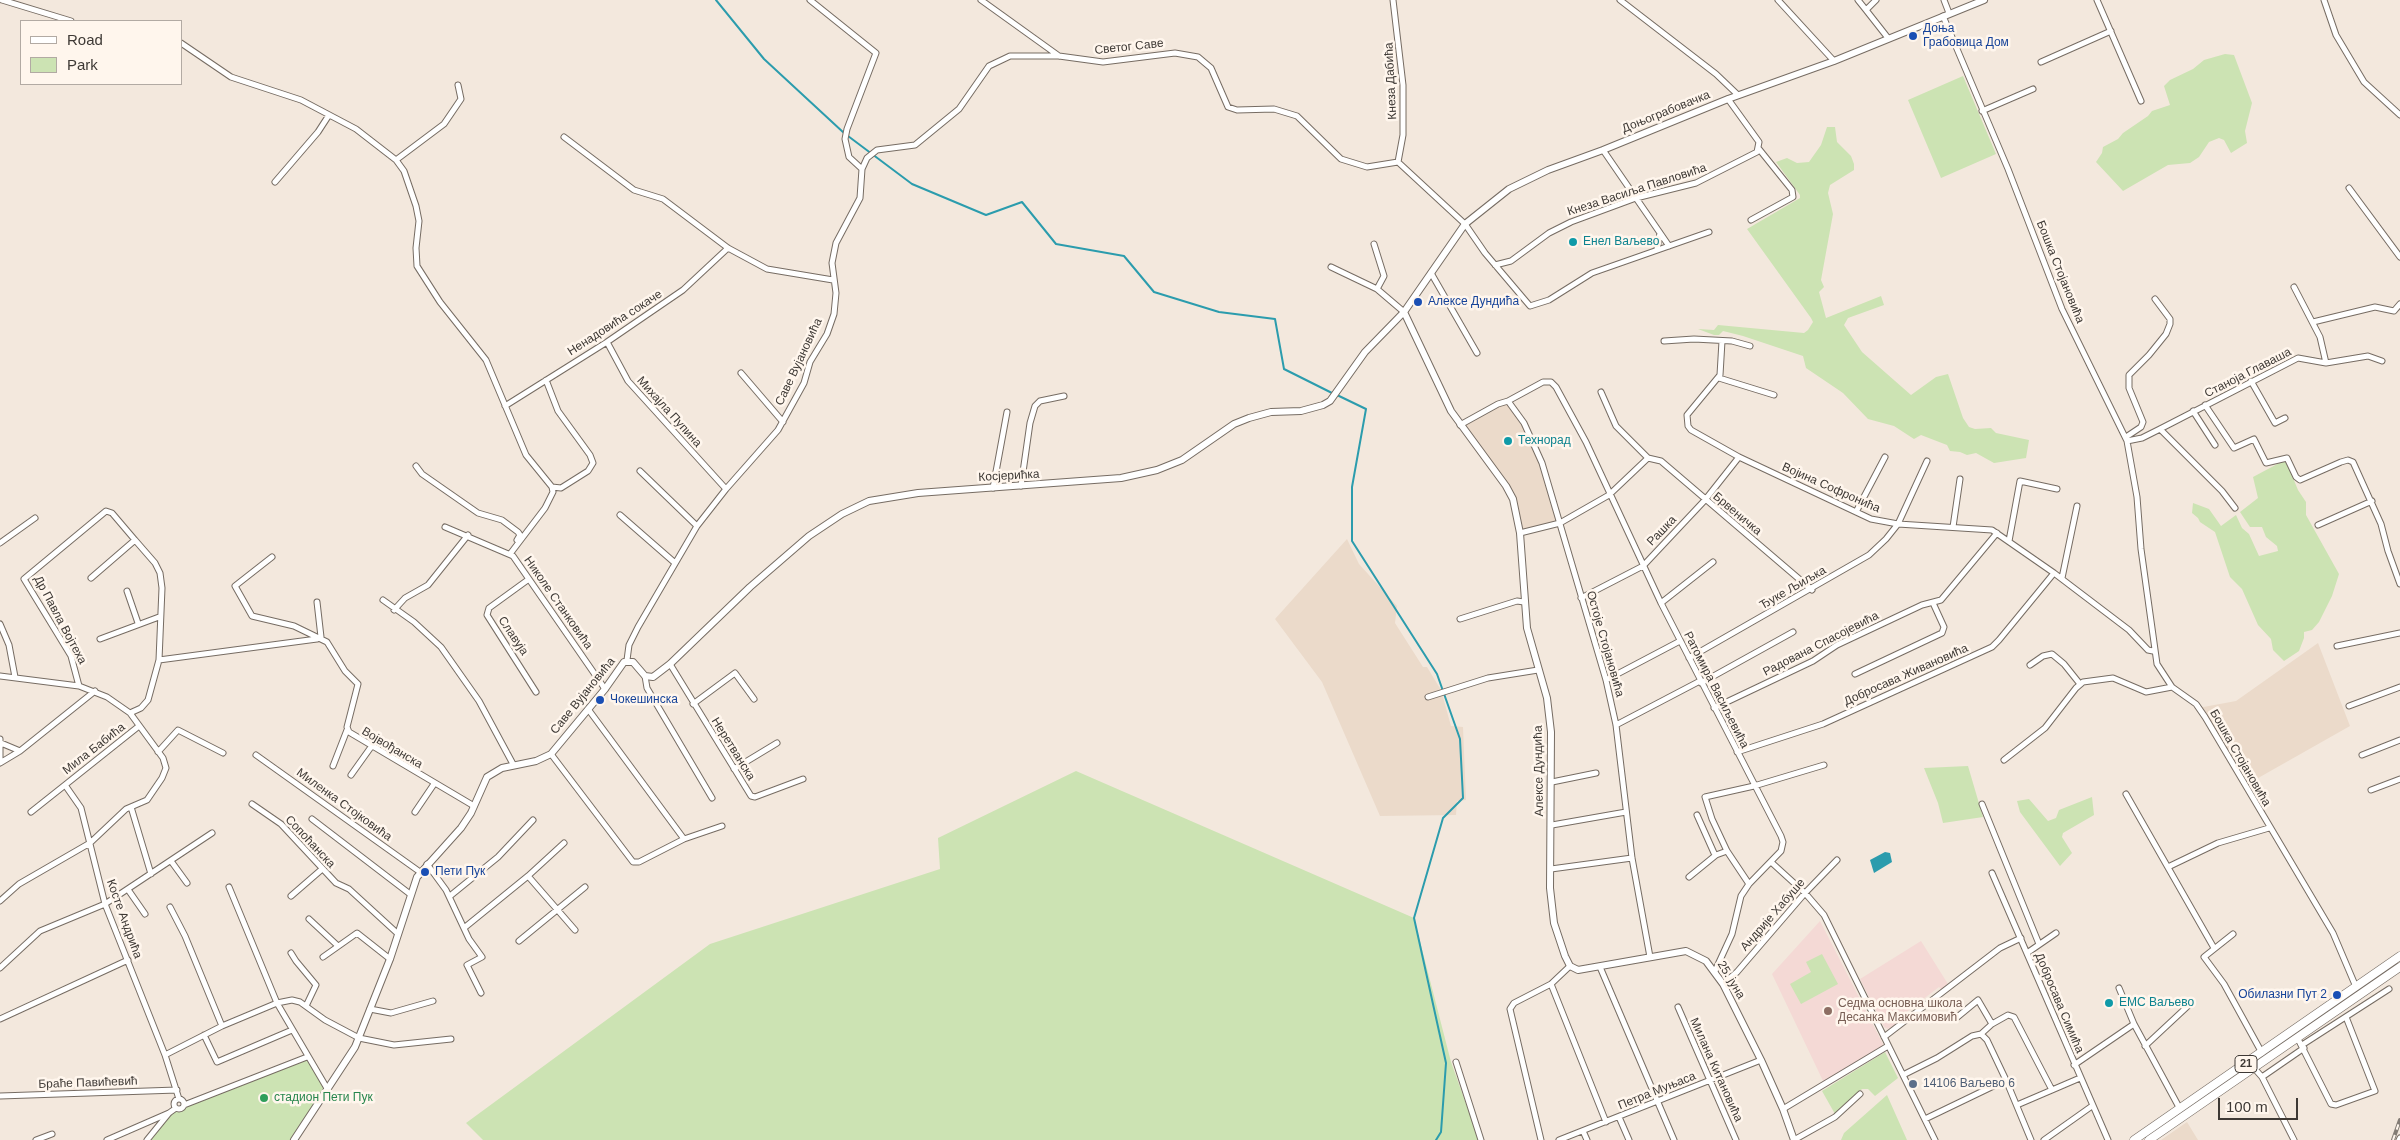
<!DOCTYPE html>
<meta charset="utf-8">
<style>
body{margin:0}
#map{position:relative;width:2400px;height:1140px;overflow:hidden;background:#f3e8dd;font-family:Arial,sans-serif}
canvas{display:block}
.legend{position:absolute;left:20px;top:20px;width:162px;height:65px;box-sizing:border-box;background:#fff6ed;border:1px solid #b2aaa3;margin:0;padding:6px 9px;list-style:none;font-size:15px;color:#3e3935}
.legend li{display:flex;align-items:center;gap:10px;height:25px}
.legend b{width:25px;border:1px solid #b2aaa3}
.scale{position:absolute;left:2218px;top:1098px;width:80px;height:22px;box-sizing:border-box;border:2px solid #3e3935;border-top:0;padding-left:6px;font-size:15px;line-height:18px;white-space:nowrap;color:#3e3935;-webkit-text-stroke:4px #fff6ed;paint-order:stroke}
</style>
<div id="map">
<canvas width="2400" height="1140"></canvas>
<ul class="legend">
<li><b style="height:6px;background:#fff"></b>Road</li>
<li><b style="height:14px;background:#cce3b3"></b>Park</li>
</ul>
<div class="scale">100 m</div>
</div>
<script>
const g = document.querySelector('canvas').getContext('2d');
g.lineJoin = 'round';
function fill(path, color) { g.fillStyle = color; g.fill(path, 'evenodd'); }
const poly = rows => new Path2D(rows.map(r => 'M' + r).join(''));
function strokePath(path, color, width, dash) { g.strokeStyle = color; g.lineWidth = width; g.lineCap = dash ? 'butt' : 'round'; g.setLineDash(dash || []); g.stroke(path); }
function write(font, color, halo, rows, align = 'center') {
  g.font = font + ' Arial,sans-serif'; g.lineWidth = 5; g.setLineDash([]); g.textBaseline = 'middle'; g.strokeStyle = halo; g.fillStyle = color; for (const [text, x, y, turn = 0] of rows) {
    g.save(); g.translate(x, y); g.rotate((+turn || 0) * Math.PI / 180); g.textAlign = isNaN(turn) ? turn : align; if (halo) g.strokeText(text, 0, 0); g.fillText(text, 0, 0); g.restore();
  }
}
fill(poly([
 [1508,401,1530,436,1560,523,1520,533,1514,504,1460,425],
 [1347,539,1359,564,1397,606,1395,623,1423,667,1427,667,1441,690,1451,726,1463,727,1466,800,1457,801,1456,815,1380,816,1322,682,1275,619],
 [2318,643,2350,726,2244,786,2198,708,2236,701],
 [2187,1122,2198,1140,2161,1140]
]), '#ebdaca');
fill(poly([
 [1820,921,1885,1048,1825,1085,1772,974],
 [1921,941,1948,984,1942,990,1939,987,1896,1020,1898,1023,1888,1029,1884,1027,1860,979]
]), '#f4d9d5');
fill(poly([
 [2225,54,2234,55,2252,103,2245,131,2247,143,2231,153,2224,140,2219,138,2209,142,2199,157,2190,163,2168,165,2123,191,2096,162,2102,153,2103,147,2118,139,2123,133,2148,116,2152,111,2170,105,2164,86,2170,80,2193,69,2204,60],
 [1963,76,1996,154,1941,178,1908,100],
 [1827,127,1835,127,1837,142,1851,156,1854,164,1854,170,1830,185,1828,193,1833,214,1821,280,1824,287,1819,292,1826,318,1881,296,1884,305,1848,318,1844,325,1862,352,1911,395,1936,377,1948,374,1963,418,1969,427,1975,429,1991,428,1996,433,2029,440,2026,458,1994,463,1976,453,1967,455,1960,452,1950,451,1947,445,1921,435,1914,439,1894,426,1868,419,1843,393,1806,368,1803,356,1743,336,1723,331,1719,335,1714,335,1698,329,1714,330,1718,325,1804,333,1808,330,1813,322,1811,318,1747,229,1800,198,1800,195,1776,162,1787,158,1797,163,1809,162,1821,145],
 [2283,461,2286,461,2298,490,2306,502,2306,515,2339,574,2332,596,2319,622,2312,630,2304,632,2304,638,2299,651,2284,661,2273,650,2271,639,2258,625,2242,589,2230,577,2215,532,2200,522,2198,518,2192,513,2193,503,2209,509,2221,526,2236,515,2242,528,2249,534,2259,556,2278,551,2277,546,2266,537,2262,527,2250,527,2240,512,2258,498,2253,477],
 [1968,766,1983,817,1943,823,1938,803,1924,768],
 [1076,771,1414,918,1451,1062,1479,1140,483,1140,466,1123,710,944,940,869,938,838],
 [2092,797,2094,815,2063,833,2062,837,2072,853,2060,866,2020,812,2017,801,2029,799,2048,821,2056,818,2059,810],
 [1822,954,1838,984,1801,1004,1790,984,1811,972,1806,962],
 [1885,1052,1898,1078,1875,1096,1868,1089,1862,1089,1835,1114,1822,1091],
 [307,1057,328,1090,294,1140,149,1140,176,1108,181,1109,184,1105],
 [1887,1095,1907,1140,1841,1140,1844,1133]
]), '#cce3b3');
fill(poly([
 [1885,852,1890,853,1892,862,1874,873,1870,860]
]), '#2b9cad');
strokePath(poly([
 [716,0,764,59,844,133],
 [848,136,912,184,986,215,1022,202,1056,244,1124,256,1154,292,1219,312,1275,319,1284,369,1332,393],
 [1337,395,1366,409,1352,487,1352,541,1437,674,1460,739,1463,798,1443,818,1414,918,1446,1063,1441,1132,1436,1140]
]), '#2b9cad', 2);
const minor = poly([
 [2,0,71,21],
 [810,0,876,53,847,129,845,139,849,157,862,169],
 [981,0,1059,56],
 [1393,0,1403,85,1403,135,1398,162],
 [1620,0,1716,74,1738,95],
 [1778,0,1834,61],
 [1858,0,1866,10],
 [1876,0,1866,10,1888,38],
 [1944,0,1949,13],
 [2097,0,2141,101],
 [2324,0,2336,35,2364,82,2400,115],
 [1943,16,2008,169,2062,309,2127,441,2137,497,2141,549,2157,664,2172,687,2196,704,2205,717,2333,933,2356,987],
 [181,43,231,77,301,100,356,129,396,160,404,171,416,206,419,221,416,248,417,266,440,302,486,360,526,455,552,487,553,492,545,508,510,554],
 [2041,62,2111,31],
 [1982,111,2033,89],
 [564,137,634,190,663,199,728,248,767,269,833,280],
 [1603,150,1669,246],
 [396,160,444,124,461,99,458,85],
 [275,182,318,132,329,115],
 [2349,188,2400,257],
 [1751,220,1793,197,1792,190,1759,149],
 [1374,244,1384,276,1377,289],
 [1657,249,1660,233],
 [1495,265,1511,261,1549,233,1571,222,1636,198,1696,183,1757,152,1759,142,1728,99],
 [1331,267,1377,289,1404,312],
 [1431,273,1477,353],
 [2294,287,2320,337,2326,363],
 [2313,322,2375,307,2394,311,2400,304],
 [1664,341,1694,339,1732,341,1750,346],
 [1722,341,1720,375,1687,415,1688,426,1691,430,1739,457,1871,519,1898,524,1992,530,2054,573,2129,630,2148,650,2153,651],
 [607,342,628,381,726,489],
 [741,373,783,422],
 [1719,378,1774,395],
 [546,380,558,411,590,455,593,463,588,471,561,488,552,487],
 [2251,381,2275,423,2285,418],
 [1601,392,1616,426,1648,458],
 [1508,401,1543,382,1551,382,1556,387,1586,442,1661,603,1781,836,1783,842,1781,851,1749,884,1741,896,1732,934,1715,971],
 [2205,405,2234,448,2254,439,2266,463,2287,458,2296,477,2300,480,2341,462,2348,460,2353,462,2381,524,2388,551,2400,584],
 [505,406,607,342,683,290,728,248],
 [2193,411,2215,445],
 [1460,425,1498,404,1508,401,1524,423,1542,463,1606,680,1616,725,1632,858,1650,957],
 [2160,429,2222,491,2235,508],
 [2126,437,2141,427,2143,422,2129,388,2129,375,2149,355,2166,334,2170,324,2170,319,2155,299],
 [2127,441,2142,438,2160,429,2298,358,2326,363,2368,356,2382,361],
 [1648,458,1661,461,1812,590],
 [416,466,422,474,478,513,502,520,518,532,520,535,517,540],
 [640,471,697,526],
 [1021,486,1030,423,1035,406,1040,401,1064,396],
 [993,488,1007,412],
 [1856,512,1885,457],
 [620,515,675,563],
 [2318,525,2372,501],
 [445,527,513,556,605,689],
 [1953,527,1960,479],
 [1520,533,1560,523,1609,495,1648,458],
 [2009,541,2020,481,2057,489],
 [0,543,35,518],
 [272,557,235,586,252,616,294,626,327,642,345,671,358,684,347,727,349,732,474,806],
 [91,578,135,540,155,563,160,573,162,588,159,660,148,700,141,708,130,713],
 [2062,578,2077,506],
 [529,579,489,608,487,615,536,692],
 [127,591,138,623],
 [1581,598,1643,566,1705,500,1739,457],
 [383,600,414,622,441,647,479,701,513,764],
 [1661,603,1713,562],
 [394,610,405,598,428,585,468,535],
 [1460,619,1517,601,1524,602],
 [0,624,9,645,15,677],
 [100,639,159,617],
 [2337,646,2400,633],
 [1689,658,1869,555,1886,539,1898,524,1927,461],
 [159,660,317,639,321,637,317,602],
 [627,660,629,645,638,627,697,526,726,489,778,430,804,383,810,362,827,334,834,314,836,293,832,263,836,243,860,198,862,169,867,158,877,150,915,145,959,109,989,66,1010,56,1059,56,1103,62,1175,53,1198,57,1211,68,1228,107,1237,110,1274,109,1297,116,1341,159,1367,167,1398,162,1465,224,1485,253,1530,306,1549,300,1592,273,1709,232],
 [670,664,751,796,755,797,803,779],
 [2030,665,2043,656,2052,654,2064,664,2080,684],
 [1855,674,1942,633,1944,627,1933,603],
 [0,676,79,686,107,697,130,713,163,758,166,768,162,778,147,800,126,809,90,843,19,884,0,901],
 [645,676,647,688,712,798],
 [1606,680,1680,641],
 [1701,683,1793,632],
 [79,686,71,656,24,579,106,511,112,513,135,540],
 [1428,697,1488,678,1538,670],
 [693,704,735,673,754,699],
 [2349,706,2400,687],
 [1714,708,1813,661,1837,645,1922,605,1941,600,1997,533],
 [588,709,684,839],
 [1616,725,1700,681],
 [139,726,65,785,81,808,105,904,165,1055,179,1099],
 [0,739,0,760],
 [1,743,20,751],
 [158,752,178,730,223,753],
 [1737,752,1823,724,1992,647,1999,640,2054,573],
 [551,754,633,862,639,862,684,839,722,826],
 [256,755,420,872],
 [2362,755,2400,740],
 [2004,760,2045,728,2076,688,2083,682,2113,678,2146,692,2172,687],
 [0,763,20,751,95,691],
 [333,766,347,730],
 [734,769,777,743],
 [351,775,371,747],
 [1552,782,1596,773],
 [2371,790,2400,779],
 [2126,794,2214,948],
 [252,804,281,824,336,883,349,889,397,933],
 [1982,804,2039,944],
 [131,807,151,874],
 [31,812,65,785],
 [415,812,434,784],
 [1697,815,1714,853,1716,855,1727,851],
 [312,819,410,894],
 [1552,825,1626,812],
 [171,861,187,883],
 [1771,862,1805,893,1824,915,1935,1140],
 [427,864,446,890,469,939,482,957,467,965,481,993],
 [2168,867,2218,843,2269,828],
 [1551,869,1632,858],
 [1992,873,2108,1140],
 [528,876,575,930],
 [1689,877,1716,855],
 [1749,884,1727,851,1712,819,1705,797,1754,786,1824,765],
 [229,887,277,1003,328,1090],
 [129,891,145,914],
 [291,896,321,870],
 [450,896,498,857,533,820],
 [170,907,185,936,222,1026],
 [309,919,338,946],
 [464,928,528,876,564,843],
 [2233,934,2204,957,2224,984,2262,1053],
 [519,941,585,887],
 [291,953,296,961,316,985,306,1006],
 [2027,953,2056,933],
 [323,957,357,933,390,959],
 [1600,967,1674,1140],
 [0,968,40,931,105,904,212,833],
 [1551,984,1606,1122],
 [1723,984,1737,972,1805,893,1837,860],
 [2119,988,2134,1024,2180,1109],
 [1678,1007,1736,1140],
 [370,1009,391,1013,433,1001],
 [0,1019,128,960],
 [1955,1019,1978,1000,1992,1024],
 [1981,1034,1987,1040,2006,1080,2031,1140],
 [204,1035,217,1062,292,1030],
 [1884,1037,2000,948,2021,938],
 [2298,1039,2331,1104,2336,1105,2375,1091,2346,1017],
 [2302,1045,2389,989],
 [2145,1046,2189,1005],
 [165,1055,222,1026,277,1003,292,1000,300,1002,325,1020,359,1038,394,1045,451,1039],
 [1456,1062,1481,1140],
 [2074,1065,2134,1024],
 [2254,1068,2262,1077,2294,1140],
 [1903,1075,1937,1058,1972,1036,1981,1034,1992,1024,2008,1015,2014,1017,2052,1090],
 [2262,1077,2304,1048],
 [0,1096,177,1090],
 '174 1104a5 5 0 1 1 10 0a5 5 0 1 1-10 0Z',
 [184,1105,307,1057],
 [2017,1105,2080,1078],
 [1783,1109,1888,1046],
 [1619,1117,1629,1140],
 [1925,1119,2006,1080],
 [1583,1131,1587,1140],
 [36,1140,52,1134],
 [107,1140,169,1113],
 [147,1140,169,1113,176,1108],
 [1541,1140,1510,1009,1514,1003,1551,984,1570,966],
 [1559,1140,1761,1060],
 [1794,1140,1835,1117,1860,1094],
 [2044,1140,2092,1106],
 [2399,1140,2400,1138]
]);
const tertiary = poly([
 [1404,312,1451,411,1506,486,1513,499,1520,533,1527,628,1547,698,1551,732,1550,888,1554,923,1565,956,1570,966,1578,970,1686,951,1706,961,1723,984,1761,1060,1783,1109,1794,1140],
 [294,1140,355,1047,390,959,417,877,461,828,471,813,487,777,502,768,536,761,551,754,605,689,624,662,633,662,645,676,653,677,670,664,750,587,809,536,842,514,869,501,918,493,1121,478,1157,470,1182,460,1234,424,1249,418,1271,412,1301,411,1323,405,1330,401,1365,352,1404,312,1465,224,1509,189,1548,170,1603,150,1728,99,1834,61,1984,0]
]);
const primary = poly([
 [2134,1140,2400,956],
 [2149,1140,2400,967]
]);
strokePath(minor, '#766c63', 7);
strokePath(tertiary, '#766c63', 8);
strokePath(primary, '#766c63', 9);
strokePath(minor, '#fff', 5);
strokePath(tertiary, '#fff', 6);
strokePath(primary, '#fff', 8);
const rail = poly([
 [2393,1140,2400,1120]
]);
strokePath(rail, '#837c75', 4);
strokePath(rail, '#fff6ed', 2, [5.5]);
for (const [x, y, r, color] of [
 [1913,36,5,"#1a4fb4"],
 [1573,242,5,"#0f9aa8"],
 [1418,302,5,"#1a4fb4"],
 [1508,441,5,"#0f9aa8"],
 [600,700,5,"#1a4fb4"],
 [425,872,5,"#1a4fb4"],
 [2337,995,5,"#1a4fb4"],
 [2109,1003,5,"#0f9aa8"],
 [1828,1011,5,"#8d6e63"],
 [1913,1084,5,"#5c6f8a"],
 [264,1098,5,"#2e9e5b"]
]) { const dot = new Path2D(); dot.arc(x, y, r, 0, 2 * Math.PI); g.fillStyle = color; g.fill(dot); strokePath(dot, '#fff6ed', 2); }
for (const [x, y, w] of [
 [2246,1064,22]
]) { const box = new Path2D(); box.roundRect(x - w / 2, y - 8.5, w, 17, 4); g.fillStyle = '#fff6ed'; g.fill(box); strokePath(box, '#3e3935', 1); }
write('bold 11px', '#3e3935', null, [
 ["21",2246,1064]
]);
write('12px', '#164399', '#fff6ed', [
 ["Доња",1923,29],
 ["Грабовица Дом",1923,43],
 ["Алексе Дундића",1428,302],
 ["Чокешинска",610,700],
 ["Пети Пук",435,872],
 ["Обилазни Пут 2",2327,995,"right"]
], 'left');
write('12px', '#3e3935', '#fff6ed', [
 ["Светог Саве",1129,47,-6],
 ["Кнеза Дабића",1391,81,-93],
 ["Доњограбовачка",1666,112,-22],
 ["Кнеза Васиља Павловића",1637,190,-18],
 ["Бошка Стојановића",2060,272,68],
 ["Ненадовића сокаче",615,323,-33],
 ["Саве Вујановића",799,362,-65],
 ["Станоја Главаша",2248,373,-27],
 ["Михајла Пупина",669,412,48],
 ["Косјерићка",1009,476,-3],
 ["Војина Софронића",1831,488,24],
 ["Брвеничка",1737,514,40],
 ["Рашка",1662,531,-46],
 ["Ђуке Љиљка",1793,588,-30],
 ["Николе Станковића",558,603,55],
 ["Др Павла Војтеха",60,620,62],
 ["Славуја",513,636,56],
 ["Остоје Стојановића",1605,644,74],
 ["Радована Спасојевића",1821,644,-27],
 ["Добросава Живановића",1906,675,-24],
 ["Ратомира Васиљевића",1716,690,63],
 ["Саве Вујановића",583,696,-51],
 ["Војвођанска",392,748,31],
 ["Мила Бабића",94,749,-38],
 ["Неретванска",733,749,58],
 ["Бошка Стојановића",2240,758,60],
 ["Алексе Дундића",1539,771,-91],
 ["Миленка Стојковића",344,805,36],
 ["Сопоћанска",310,842,47],
 ["Андрије Хабуше",1773,915,-49],
 ["Косте Андрића",124,919,70],
 ["25. јуна",1731,980,59],
 ["Добросава Симића",2059,1003,67],
 ["Милана Китановића",1716,1070,66],
 ["Браће Павићевић",88,1083,-2],
 ["Петра Муњаса",1657,1091,-22]
]);
write('12px', '#0d838f', '#fff6ed', [
 ["Енел Ваљево",1583,242],
 ["Технорад",1518,441],
 ["ЕМС Ваљево",2119,1003]
], 'left');
write('12px', '#785e54', '#fff6ed', [
 ["Седма основна школа",1838,1004],
 ["Десанка Максимовић",1838,1018]
], 'left');
write('12px', '#4e5e75', '#fff6ed', [
 ["14106 Ваљево 6",1923,1084]
], 'left');
write('12px', '#27864d', '#fff6ed', [
 ["стадион Пети Пук",274,1098]
], 'left');
</script>
